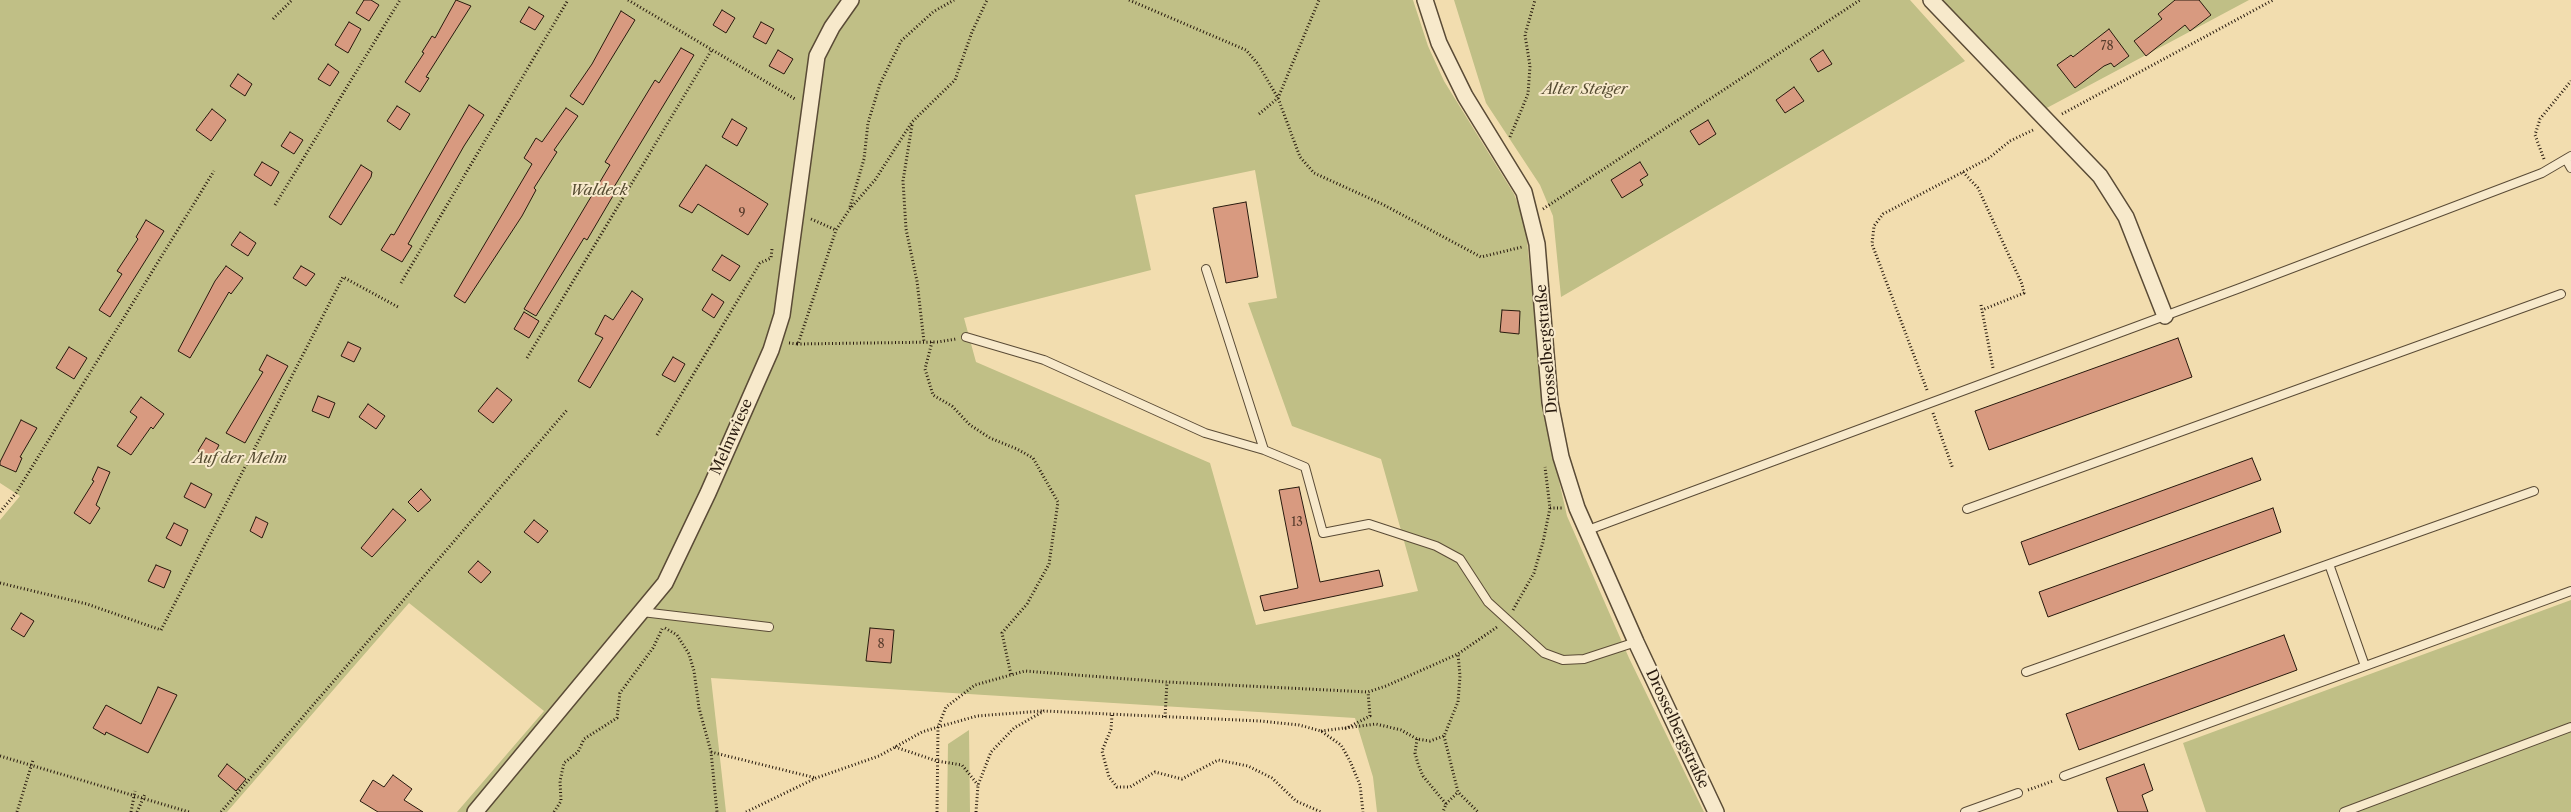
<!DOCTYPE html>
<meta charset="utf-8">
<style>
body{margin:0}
canvas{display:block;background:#f2ddaf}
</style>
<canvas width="2571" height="812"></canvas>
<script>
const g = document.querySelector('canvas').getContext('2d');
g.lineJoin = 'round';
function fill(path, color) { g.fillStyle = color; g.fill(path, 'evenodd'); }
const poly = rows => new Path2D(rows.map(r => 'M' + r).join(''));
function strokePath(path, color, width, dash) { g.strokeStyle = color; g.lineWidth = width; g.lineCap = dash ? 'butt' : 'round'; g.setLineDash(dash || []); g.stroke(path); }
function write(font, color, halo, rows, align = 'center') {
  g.font = font + ' "Libre Caslon Text",serif'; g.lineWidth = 4; g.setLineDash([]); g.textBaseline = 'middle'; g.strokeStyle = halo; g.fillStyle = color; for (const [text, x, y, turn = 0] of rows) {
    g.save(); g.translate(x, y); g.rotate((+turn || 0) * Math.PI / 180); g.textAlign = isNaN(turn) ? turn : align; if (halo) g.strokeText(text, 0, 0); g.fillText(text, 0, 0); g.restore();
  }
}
fill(poly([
 [0,0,1413,0,1428,46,1444,81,1514,194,1525,222,1546,424,1567,516,1629,658,1704,812,1377,812,1373,777,1355,718,711,678,726,812,457,812,544,711,409,603,227,812,0,812,0,520,20,496,0,483],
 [1255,170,1277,298,1248,303,1292,426,1381,459,1418,591,1256,625,1210,463,976,362,964,318,1151,270,1135,195],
 [1454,0,1910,0,1965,61,1561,297,1553,216,1540,185,1486,103],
 [1942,0,2249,0,2043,110],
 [2571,600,2571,812,2206,812,2183,743],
 [969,730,970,812,947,812,948,744]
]), '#c0bf86');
const building = poly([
 [364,0,371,0,379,5,369,21,356,13,364,0],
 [456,0,471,6,426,77,429,78,420,92,405,82,424,53,422,52,432,36,435,38,456,0],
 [2175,0,2199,0,2211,15,2190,31,2185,25,2146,56,2134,41,2162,19,2158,14,2175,0],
 [529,7,544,16,535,30,520,22,529,7],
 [722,10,735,18,726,33,713,25,722,10],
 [621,11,635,20,583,105,570,96,592,64,621,11],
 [349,22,361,29,348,53,335,45,349,22],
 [761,22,774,29,766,44,753,37,761,22],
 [2109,29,2129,56,2114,67,2111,63,2104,66,2075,88,2057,65,2071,55,2073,57,2109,29],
 [681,48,694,55,614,187,617,189,587,240,584,238,536,316,524,309,610,165,605,162,616,144,655,80,659,83,681,48],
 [778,50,793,59,784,74,769,66,778,50],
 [1823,50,1832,64,1818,72,1810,59,1823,50],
 [328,64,339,72,330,86,318,79,328,64],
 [238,74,252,84,245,96,230,86,238,74],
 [1794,87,1804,101,1785,113,1776,100,1794,87],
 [469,105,484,115,464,146,408,244,412,246,402,262,381,250,391,234,394,235,469,105],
 [397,106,410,114,400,130,387,121,397,106],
 [566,108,578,116,554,150,557,152,534,188,536,190,522,216,465,303,454,296,532,164,524,158,536,138,542,142,566,108],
 [212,109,226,120,211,141,196,130,212,109],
 [732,119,747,128,737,146,722,137,732,119],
 [1708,120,1716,134,1699,145,1690,131,1708,120],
 [290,132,303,140,294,154,281,146,290,132],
 [262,162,279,172,271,186,254,175,262,162],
 [1640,162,1648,175,1640,180,1643,185,1622,198,1611,180,1640,162],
 [361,165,372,172,371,177,341,225,329,217,361,165],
 [706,165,768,204,748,235,698,204,692,213,679,206,706,165],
 [1246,202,1258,277,1226,283,1213,208,1246,202],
 [146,220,164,231,110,317,99,310,122,274,117,271,138,239,136,237,146,220],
 [240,232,256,243,248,256,231,245,240,232],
 [722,255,740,266,730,281,712,270,722,255],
 [226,266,243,278,231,294,229,292,190,358,178,351,215,281,226,266],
 [301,266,315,274,306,286,293,278,301,266],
 [632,291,643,299,590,388,578,381,603,338,595,334,605,315,613,320,632,291],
 [712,294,724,302,714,318,702,310,712,294],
 [1502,310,1520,311,1519,334,1500,332,1502,310],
 [524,312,539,321,529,338,514,329,524,312],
 [2178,338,2192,377,1989,450,1975,411,2178,338],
 [348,342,361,348,354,362,341,356,348,342],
 [69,347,87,358,74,379,56,368,69,347],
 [267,355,288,366,245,443,226,433,263,372,259,370,267,355],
 [673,357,685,364,675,382,662,375,673,357],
 [497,388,512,400,493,423,478,411,497,388],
 [318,396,335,403,329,418,312,411,318,396],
 [141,397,164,414,153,429,151,427,131,455,117,446,137,417,130,412,141,397],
 [368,404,385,416,376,429,359,417,368,404],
 [21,420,37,428,20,457,22,458,16,472,0,465,0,462,21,420],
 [206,438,219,445,212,459,198,451,206,438],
 [2252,458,2261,480,2029,565,2021,542,2252,458],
 [98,467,110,472,96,505,100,508,90,524,74,513,94,481,92,480,98,467],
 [191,483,212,494,205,508,184,497,191,483],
 [1299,487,1320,582,1379,570,1383,586,1264,611,1260,596,1298,588,1279,490,1299,487],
 [421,489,431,500,418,512,408,502,421,489],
 [2273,508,2281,532,2048,617,2039,592,2273,508],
 [393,509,406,520,372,557,361,548,393,509],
 [256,517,268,523,262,538,250,531,256,517],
 [534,520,548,531,538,543,524,532,534,520],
 [174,523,188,530,181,546,166,538,174,523],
 [478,561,491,572,481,583,468,572,478,561],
 [156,565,171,571,164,588,148,581,156,565],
 [21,613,34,621,24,637,11,629,21,613],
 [870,628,894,630,891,663,866,661,870,628],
 [2284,635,2297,670,2079,750,2066,714,2284,635],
 [158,687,177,695,148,753,106,732,105,735,93,728,106,705,141,724,158,687],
 [227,764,246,779,236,791,218,776,227,764],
 [2144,764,2153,790,2142,795,2148,812,2118,812,2106,778,2144,764],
 [393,775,412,789,404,800,423,812,378,812,360,801,373,780,384,787,393,775]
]);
fill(building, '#d89a80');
strokePath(building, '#281a0e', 1);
const service = poly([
 [2566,159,2571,168],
 [1206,269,1264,450,1305,467,1323,533,1369,524,1436,546,1460,559,1488,602,1544,653,1563,660,1584,659,1636,642],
 [966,337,1044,360,1205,433,1264,450],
 [1967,509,2561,294],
 [1588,530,2240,288,2542,173,2571,156],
 [2329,564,2365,666],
 [642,612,769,627],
 [2026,672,2534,491],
 [2064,776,2571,591],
 [1965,812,2018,793],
 [2344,812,2571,727]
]);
const minor = poly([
 [1425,0,1439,43,1465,96,1524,192,1537,244,1550,402,1561,457,1577,508,1636,642,1716,812],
 [1931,0,2100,176,2126,217,2165,316],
 [475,812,665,583,708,493,771,350,782,315,817,56,832,27,851,0]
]);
strokePath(service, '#5a4b36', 10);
strokePath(minor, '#5a4b36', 18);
strokePath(poly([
 [628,0,795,99],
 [1129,0,1246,50,1258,64,1278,98,1300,157,1314,173,1382,204,1481,257,1522,247],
 [273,19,292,0],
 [1259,114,1278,98,1319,0],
 [2062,114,2273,0],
 [912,125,903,181,906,229,917,281,924,342],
 [1510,137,1528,94,1530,66,1525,35,1535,0],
 [2544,159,2535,135,2540,119,2571,81],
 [1963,172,1978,188,2022,284,2024,293,1982,310],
 [275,205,400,0],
 [850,207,864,159,868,123,880,84,901,41,933,12,954,0],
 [1543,209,1860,0],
 [811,219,836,230],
 [401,283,568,0],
 [1981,305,1993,368],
 [932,342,925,369,933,395,952,406,970,425,990,438,1017,449,1033,458,1058,502,1049,564,1027,604,1002,633,1011,675],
 [789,343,798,344,836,230,849,210,875,180,912,122,955,80,972,32,987,0],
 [797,344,938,342,956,339],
 [527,358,711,51],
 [1927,390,1872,244,1874,226,1883,214,1963,172,1989,158,2010,141,2035,129],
 [1933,413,1953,469],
 [657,435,760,263,771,258,772,249],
 [1550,508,1562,508],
 [0,512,16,493,214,171],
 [0,583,87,604,161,630,343,277,398,307],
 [1513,610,1534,573,1543,542,1550,508,1545,467],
 [665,628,677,635,689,654,694,671,699,708,711,752,717,812],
 [1112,715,1111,729,1102,751,1109,777,1117,787,1130,787,1155,772,1182,779,1218,760,1248,766,1272,778,1296,801,1321,812],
 [1165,717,1167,682],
 [1345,729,1370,716,1368,692],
 [1321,731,1376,724,1401,730,1417,739,1430,741,1444,736,1458,702,1460,676,1458,654],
 [1444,736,1458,792,1478,812],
 [1417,739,1415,753,1418,764,1423,776,1446,804,1443,812],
 [895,747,937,761,962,765,978,785],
 [711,752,816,778],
 [0,756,189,812],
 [2028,790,2053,781],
 [1446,804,1458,792],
 [17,812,33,760],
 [131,812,135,791],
 [137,812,145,794],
 [221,812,567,410],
 [554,812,561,801,560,781,564,763,578,752,584,739,617,718,620,693,653,648,663,627],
 [746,812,816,778,879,756,922,732,938,727,977,716,1042,711],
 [937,812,938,727,946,707,975,685,1025,671,1167,682,1368,692,1386,686,1458,654,1497,627],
 [976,812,978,785,991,752,1014,728,1044,711,1260,721,1299,725,1321,731,1341,745,1350,761,1360,785,1363,812]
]), '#281a0e', 3, [1, 2.5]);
strokePath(service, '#f7e9cb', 8);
strokePath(minor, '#f7e9cb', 15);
write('12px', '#543a2a', null, [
 ["78",2107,47],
 ["9",742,214],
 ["13",1297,523],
 ["8",881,645]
]);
write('italic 15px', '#564c32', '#f7e9cb', [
 ["Alter Steiger",1585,90],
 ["Waldeck",599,191],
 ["Auf der Melm",240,459]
]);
write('15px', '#281a0e', '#f7e9cb', [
 ["Drosselbergstraße",1547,349,-95],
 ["Melmwiese",732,437,-66],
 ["Drosselbergstraße",1677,729,65]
]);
</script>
